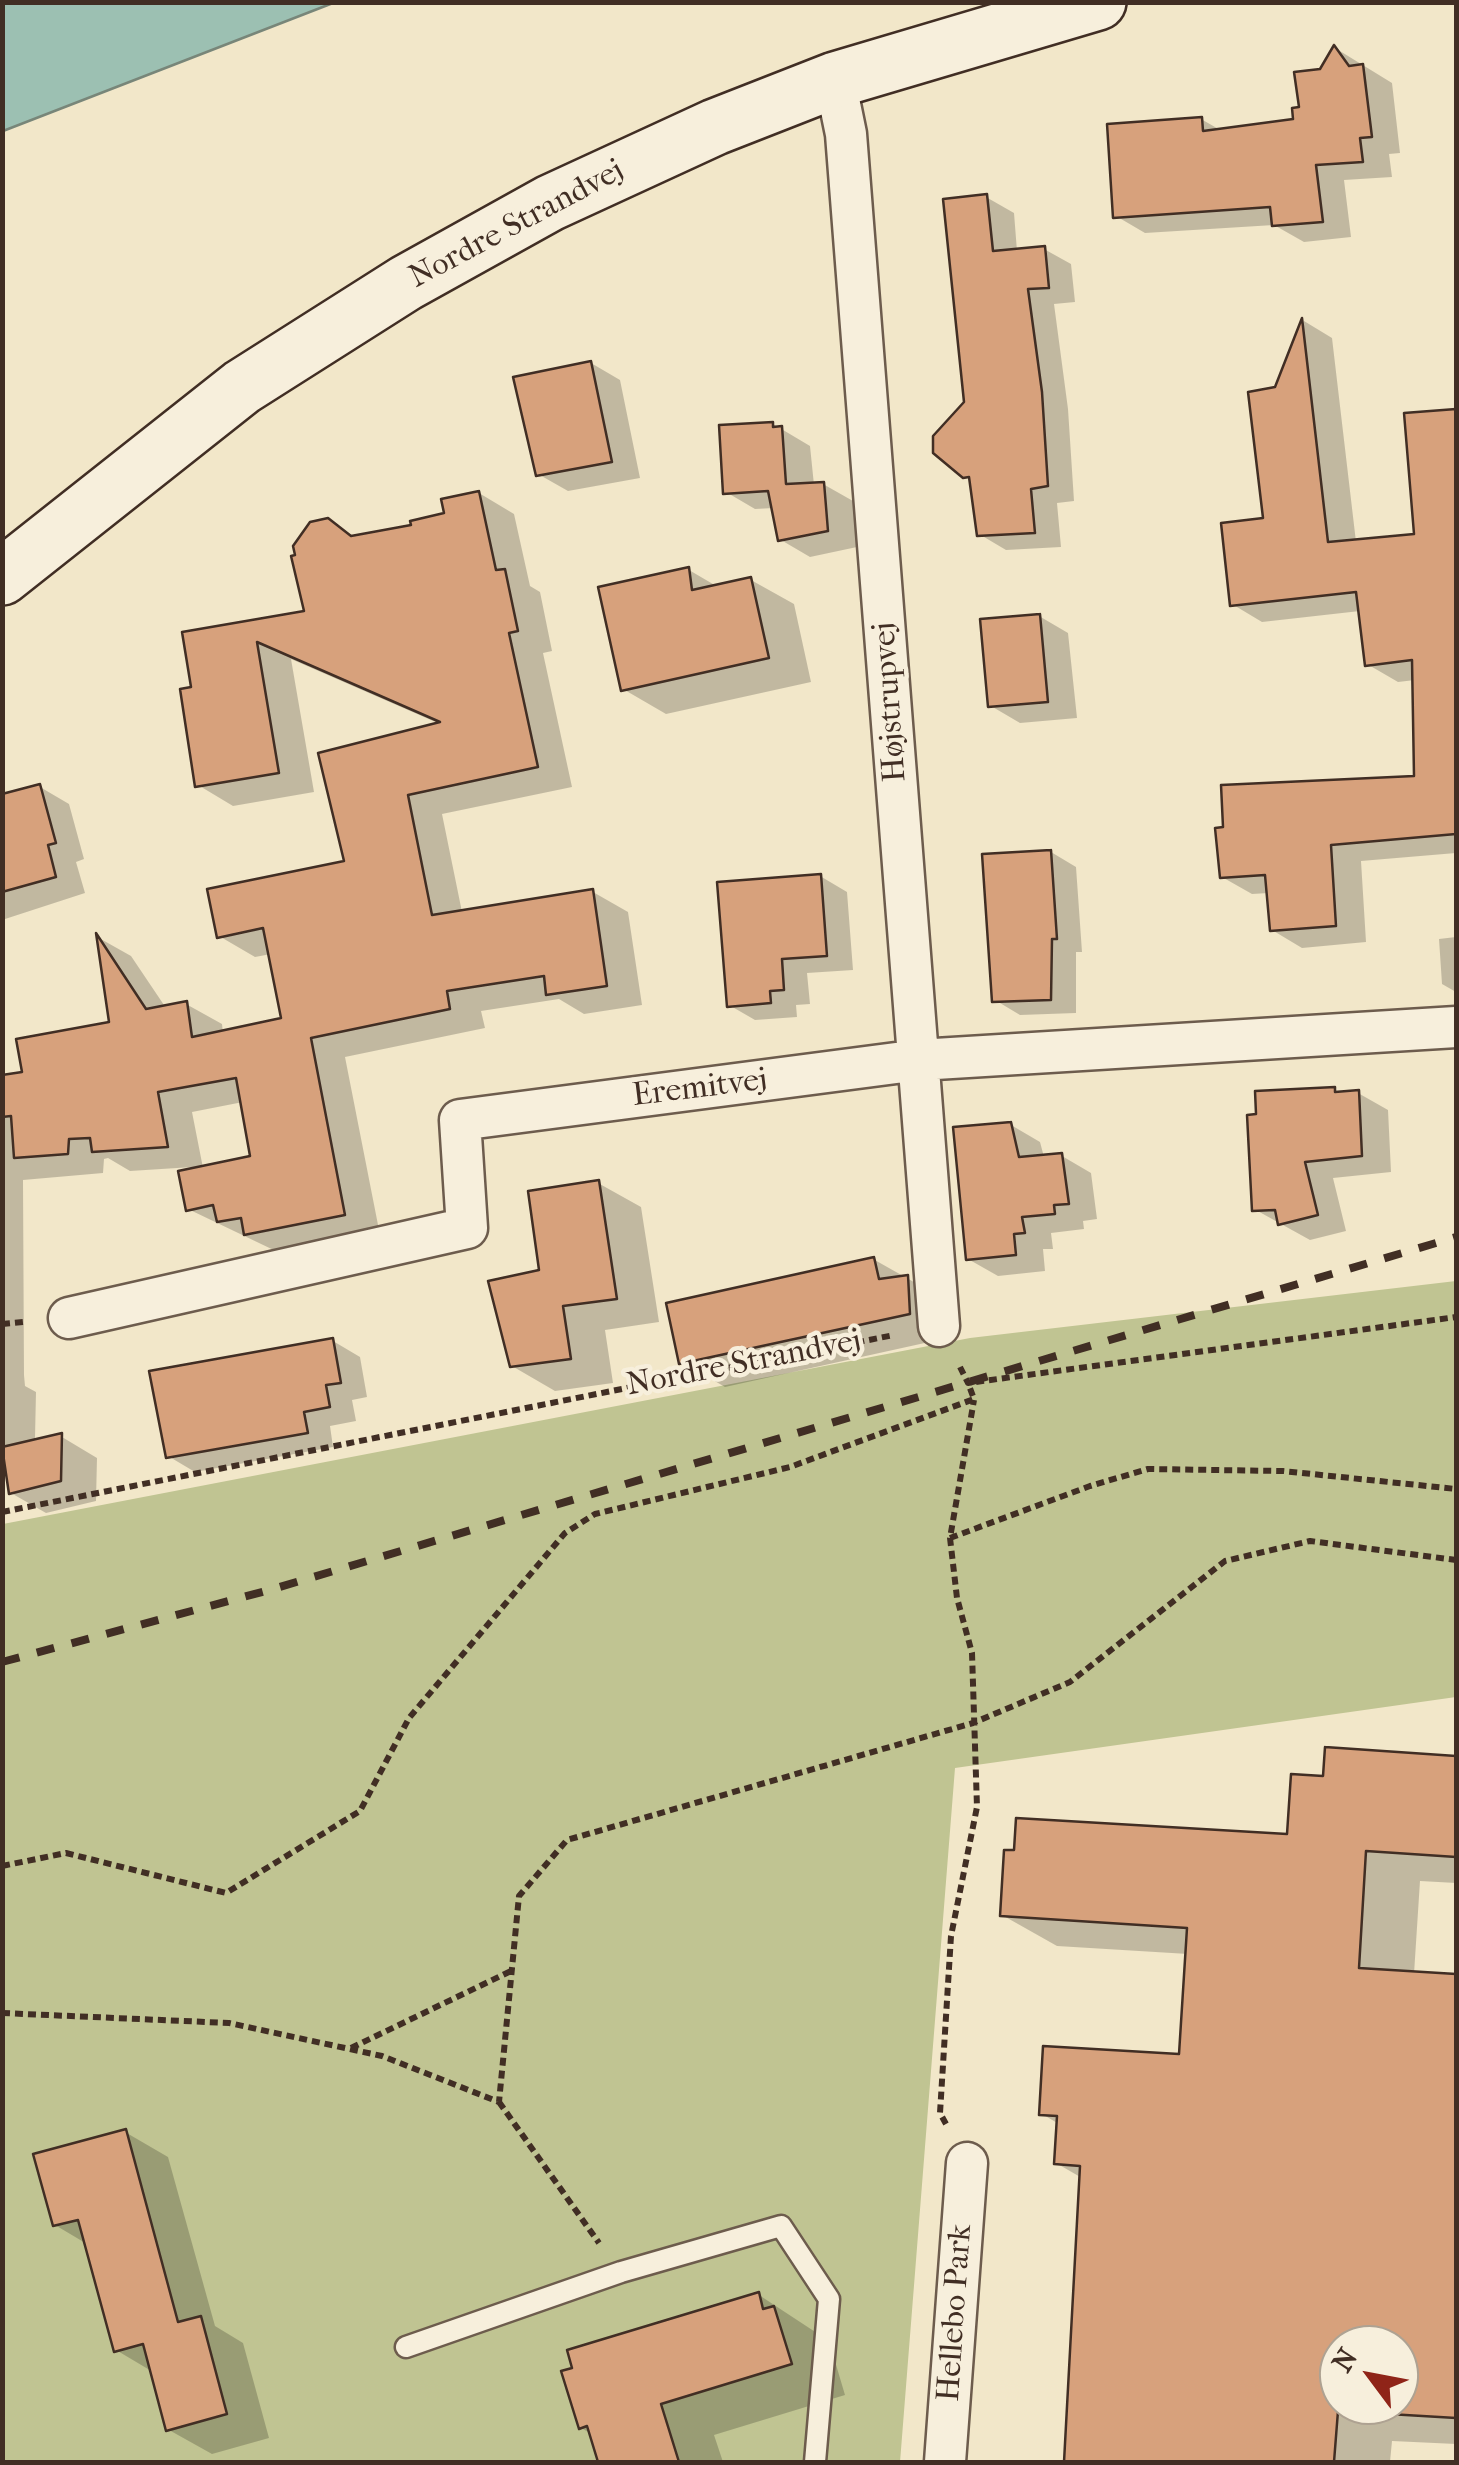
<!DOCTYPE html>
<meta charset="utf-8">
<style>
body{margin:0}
#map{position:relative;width:1459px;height:2465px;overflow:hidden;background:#f2e7c9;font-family:"IM FELL French Canon",serif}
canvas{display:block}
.frame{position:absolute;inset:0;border:5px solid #412e24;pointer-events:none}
.north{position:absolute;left:1319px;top:2325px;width:100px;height:100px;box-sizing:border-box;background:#f7efdc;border:2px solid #aea292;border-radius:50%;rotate:302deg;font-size:28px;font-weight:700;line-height:40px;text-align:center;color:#412e24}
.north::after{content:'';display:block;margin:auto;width:35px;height:45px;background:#8f2418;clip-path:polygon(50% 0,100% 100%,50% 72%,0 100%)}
</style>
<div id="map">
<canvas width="1459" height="2465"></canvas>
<div class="frame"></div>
<div class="north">N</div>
</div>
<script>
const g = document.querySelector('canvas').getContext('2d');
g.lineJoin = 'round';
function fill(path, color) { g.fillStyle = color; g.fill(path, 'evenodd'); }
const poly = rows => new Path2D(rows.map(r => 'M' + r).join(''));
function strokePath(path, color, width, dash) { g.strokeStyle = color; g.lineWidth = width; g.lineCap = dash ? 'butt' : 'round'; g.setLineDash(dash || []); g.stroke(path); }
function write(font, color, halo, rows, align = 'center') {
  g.font = font + ' "IM FELL French Canon",serif'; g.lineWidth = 9; g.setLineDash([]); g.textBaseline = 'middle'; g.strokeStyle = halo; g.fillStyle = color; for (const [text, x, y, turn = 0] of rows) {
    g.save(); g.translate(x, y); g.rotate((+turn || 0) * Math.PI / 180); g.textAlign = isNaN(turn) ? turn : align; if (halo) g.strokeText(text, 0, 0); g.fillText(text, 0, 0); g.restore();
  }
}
fill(poly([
 [1456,1281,1456,1697,955,1768,900,2462,3,2462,3,1524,970,1338]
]), '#c0c492');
const water = poly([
 [3,2,333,2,333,3,3,131,3,2]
]);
fill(water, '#9cc0b2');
strokePath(water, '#788679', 2.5);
fill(poly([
 [1335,48,1392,83,1400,153,1389,154,1392,177,1344,180,1351,237,1304,242,1274,225,1145,233,1116,216,1201,119,1222,131,1296,121],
 [986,197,1014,213,1017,251,1044,249,1071,264,1075,302,1054,304,1068,409,1074,501,1057,503,1061,547,1006,550,979,534,972,480,964,476],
 [1304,321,1332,338,1356,542,1417,536,1407,415,1456,411,1456,853,1361,861,1366,942,1302,948,1272,930,1269,893,1252,894,1222,877,1223,787,1417,778,1415,680,1398,682,1367,664,1360,611,1262,622,1232,604,1266,520,1277,389],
 [591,363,620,380,640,478,568,491,538,474],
 [773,424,810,446,814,485,823,484,853,501,857,547,810,557,781,540,774,508,755,509,726,492],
 [479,493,514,514,530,586,540,592,552,651,543,653,572,787,442,814,462,912,593,892,628,912,642,1005,584,1014,559,999,481,1011,485,1028,345,1057,380,1235,282,1254,188,1209,193,1167,130,1171,108,1158,104,1159,103,1173,23,1180,24,1375,25,1386,36,1392,35,1438,62,1437,97,1458,96,1501,46,1513,11,1493,2,1465,2,1077,24,1074,112,1024,99,938,131,956,166,1008,186,1004,222,1024,223,1033,284,1019,271,954,255,957,219,936,348,863,440,724,291,659,314,792,233,806,198,785,194,689,185,634,307,613,327,520,357,538,414,527,447,515],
 [243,1102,253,1158,203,1168,192,1112],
 [689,570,718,587,751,580,794,604,811,682,666,714,623,689],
 [1039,616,1068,633,1077,718,1020,723,991,706],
 [40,787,69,804,84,859,76,862,85,893,2,920,2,798],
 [1051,852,1076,867,1082,952,1076,952,1076,1013,1020,1015,995,1000],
 [820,876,847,892,853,970,807,973,810,1004,796,1005,797,1017,755,1020,729,1005],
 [1456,937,1456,992,1442,984,1439,939],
 [1358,1093,1388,1110,1391,1172,1333,1178,1346,1231,1310,1240,1254,1209],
 [1011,1125,1040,1142,1044,1157,1062,1156,1091,1173,1097,1219,1083,1221,1084,1229,1051,1233,1053,1249,1043,1249,1045,1271,998,1276,968,1259],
 [598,1183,641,1207,659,1322,605,1330,613,1383,555,1391,512,1366,542,1272],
 [873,1259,951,1303,952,1337,725,1387,682,1362],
 [333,1341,360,1357,367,1397,352,1400,356,1421,330,1426,333,1447,195,1472,168,1456],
 [1327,1750,1456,1758,1456,1883,1420,1881,1414,1974,1456,1977,1456,2444,1392,2441,1390,2462,1067,2462,1082,2178,1056,2163,1059,2124,1042,2114,1182,2057,1188,1954,1057,1946,1002,1915,1289,1837,1325,1779],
 [1339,2345,1399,2345,1399,2405,1339,2405],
 [125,2132,168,2157,215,2326,243,2343,269,2438,212,2454,169,2430,153,2372,116,2350,87,2244,55,2225],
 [759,2295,829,2341,845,2395,714,2435,723,2462,600,2462,592,2434,581,2428]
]), '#0003');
const building = poly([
 [1334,45,1349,66,1363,64,1372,137,1360,138,1363,162,1316,165,1323,222,1272,226,1270,207,1113,218,1107,124,1202,117,1203,131,1293,119,1292,108,1299,107,1294,72,1320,69,1334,45],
 [987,194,993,251,1045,246,1049,288,1028,289,1042,392,1048,486,1031,489,1035,533,977,536,969,477,963,478,933,453,933,436,964,402,943,199,987,194],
 [1302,318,1328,542,1414,534,1404,413,1456,409,1456,834,1331,845,1336,926,1270,931,1265,875,1220,878,1215,828,1223,827,1221,785,1414,776,1412,660,1365,666,1356,592,1230,606,1221,523,1263,518,1248,392,1275,387,1302,318],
 [591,361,612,462,536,476,513,377,591,361],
 [773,422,773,427,782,426,786,484,824,482,828,531,778,541,768,491,723,494,719,425,773,422],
 [479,491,496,570,505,569,518,631,509,633,538,767,408,795,432,915,593,889,607,986,546,995,544,976,447,991,450,1009,311,1038,345,1215,244,1235,241,1218,217,1222,213,1205,186,1211,178,1171,250,1156,236,1078,158,1092,168,1147,92,1152,90,1138,69,1139,68,1154,14,1158,11,1116,2,1117,2,1075,22,1072,16,1039,109,1022,96,933,146,1009,187,1001,192,1037,281,1018,263,928,217,938,207,889,344,861,318,753,440,722,257,642,279,773,195,787,180,689,191,687,182,632,304,611,291,556,295,555,293,546,310,522,328,518,351,536,411,525,410,521,444,513,441,499,479,491],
 [689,567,692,590,751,577,769,658,621,691,598,587,689,567],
 [1040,614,1048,702,988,707,980,619,1040,614],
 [40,784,56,843,48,845,56,877,2,892,2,794,40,784],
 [1051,850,1057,939,1052,939,1051,1000,992,1002,982,854,1051,850],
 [821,874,827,956,782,959,784,990,770,991,771,1003,727,1007,717,882,821,874],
 [1335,1087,1335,1092,1359,1090,1362,1156,1305,1162,1318,1215,1278,1225,1275,1210,1252,1211,1247,1115,1256,1114,1255,1091,1335,1087],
 [1011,1122,1019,1157,1062,1153,1069,1204,1054,1205,1055,1214,1022,1217,1025,1233,1014,1234,1016,1255,966,1260,953,1127,1011,1122],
 [599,1180,617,1299,563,1306,571,1359,510,1367,488,1281,539,1270,528,1191,599,1180],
 [874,1257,879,1279,908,1275,910,1314,679,1364,666,1303,874,1257],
 [333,1338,341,1383,326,1385,330,1407,304,1412,308,1433,166,1458,149,1371,333,1338],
 [62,1433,61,1481,9,1494,2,1447,62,1433],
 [1325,1747,1456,1756,1456,1857,1366,1851,1359,1968,1456,1974,1456,2418,1338,2411,1334,2462,1064,2462,1080,2166,1054,2164,1057,2116,1039,2115,1043,2046,1179,2054,1187,1928,1000,1916,1004,1850,1014,1850,1016,1818,1287,1834,1291,1774,1323,1776,1325,1747],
 [1339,2345,1399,2345,1399,2405,1339,2405,1339,2345],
 [126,2129,178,2322,201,2316,227,2414,166,2431,143,2344,114,2352,78,2220,53,2226,33,2154,126,2129],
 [759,2292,763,2309,774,2306,792,2364,661,2404,679,2462,598,2462,587,2426,579,2429,561,2371,572,2368,567,2350,759,2292]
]);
fill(building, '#d7a17c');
strokePath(building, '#412e24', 2.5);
const lane = poly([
 [406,2347,621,2272,781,2226,829,2299,815,2462]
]);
const street = poly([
 [835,80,846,134,939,1326],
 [69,1318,467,1228,460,1120,919,1060,1456,1027],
 [945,2462,967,2163]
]);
const secondary = poly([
 [2,577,242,387,406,283,550,203,715,127,835,80,1098,2]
]);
strokePath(lane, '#6d5c4d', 25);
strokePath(street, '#6d5c4d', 45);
strokePath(secondary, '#412e24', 60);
strokePath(poly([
 [2,1324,23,1322],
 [960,1367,968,1383,1456,1317],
 [2,1512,894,1335],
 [950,1538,1090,1486,1148,1469,1283,1471,1456,1489],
 [2,1866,66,1853,226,1893,360,1811,409,1718,565,1533,595,1514,790,1467,974,1399,968,1383],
 [2,2013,229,2023,382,2056,499,2102,519,1896,567,1840,973,1723,1070,1682,1225,1561,1310,1541,1456,1560],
 [351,2048,511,1971],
 [499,2102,599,2243],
 [946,2124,940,2113,951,1936,977,1807,972,1653,957,1598,950,1538,974,1400]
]), '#412e24', 6, [8, 5]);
strokePath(lane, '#f7efdc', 20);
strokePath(street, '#f7efdc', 40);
strokePath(secondary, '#f7efdc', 55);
strokePath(poly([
 [2,1662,273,1589,1456,1237]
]), '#412e24', 8, [18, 18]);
write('32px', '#412e24', '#f7efdc', [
 ["Nordre Strandvej",517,225,-28],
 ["Højstrupvej",891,702,-94],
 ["Eremitvej",700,1089,-7],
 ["Nordre Strandvej",744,1364,-11],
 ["Hellebo Park",956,2313,-86]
]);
</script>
